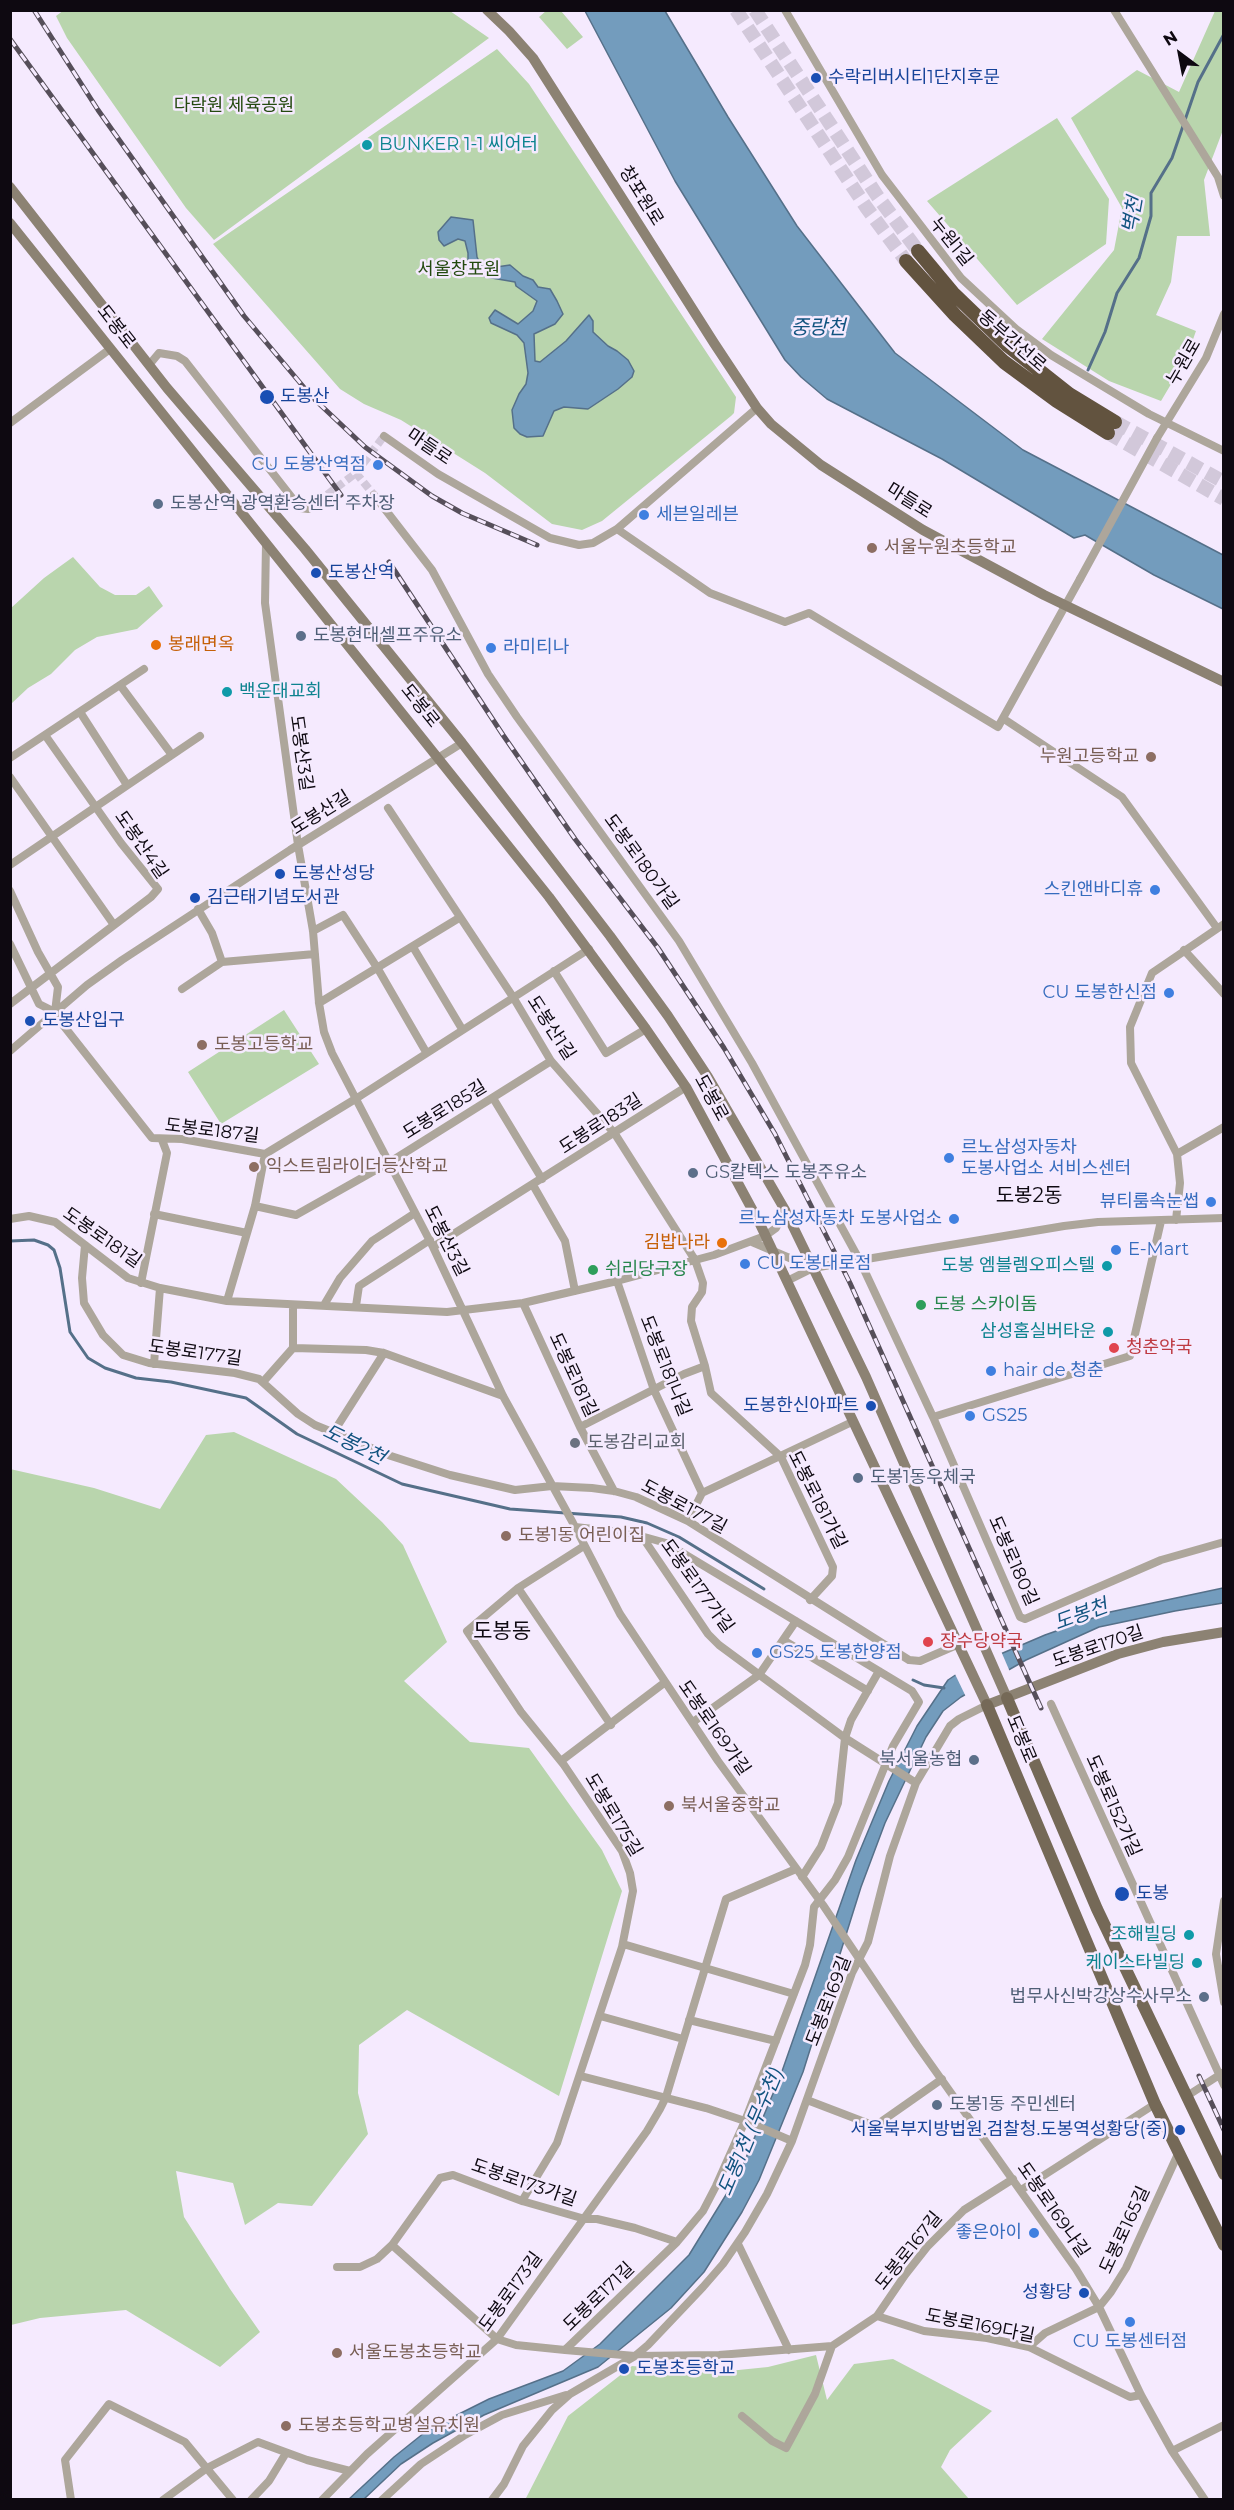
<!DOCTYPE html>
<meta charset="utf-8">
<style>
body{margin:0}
#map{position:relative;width:1234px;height:2510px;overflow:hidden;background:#f5eafe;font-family:Montserrat,sans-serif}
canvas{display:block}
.frame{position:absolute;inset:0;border:12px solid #0e0911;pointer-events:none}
.north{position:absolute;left:1150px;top:24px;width:60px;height:60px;-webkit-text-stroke:4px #f5eafe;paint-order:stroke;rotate:328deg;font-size:16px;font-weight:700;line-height:24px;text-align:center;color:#0e0911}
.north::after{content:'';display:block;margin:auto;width:21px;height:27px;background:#0e0911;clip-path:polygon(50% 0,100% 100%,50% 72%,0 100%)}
</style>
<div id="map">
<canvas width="1234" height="2510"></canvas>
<div class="frame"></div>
<div class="north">N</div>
</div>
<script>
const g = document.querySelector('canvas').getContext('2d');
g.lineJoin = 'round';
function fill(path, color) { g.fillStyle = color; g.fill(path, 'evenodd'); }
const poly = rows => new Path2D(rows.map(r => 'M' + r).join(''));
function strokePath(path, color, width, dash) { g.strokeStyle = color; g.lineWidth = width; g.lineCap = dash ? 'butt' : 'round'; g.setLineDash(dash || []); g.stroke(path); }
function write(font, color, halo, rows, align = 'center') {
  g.font = font + ' Montserrat,"Noto Sans KR",sans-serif'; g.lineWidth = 5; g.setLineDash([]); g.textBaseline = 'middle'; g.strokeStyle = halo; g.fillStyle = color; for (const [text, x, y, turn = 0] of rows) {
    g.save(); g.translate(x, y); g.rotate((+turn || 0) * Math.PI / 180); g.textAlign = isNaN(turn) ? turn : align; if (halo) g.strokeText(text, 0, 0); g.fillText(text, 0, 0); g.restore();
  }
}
fill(poly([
 [64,10,450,11,489,38,214,240,186,208,67,38,56,16],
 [546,11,561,11,583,37,567,49,539,17],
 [1215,11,1223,11,1223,130,1204,180,1210,236,1177,236,1171,282,1156,315,1196,331,1186,359,1161,401,1109,381,1042,339,1114,250,1122,208,1071,118,1137,70,1179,92],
 [497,49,529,84,736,397,734,413,731,416,602,521,582,530,552,524,485,473,401,420,364,404,340,389,213,244],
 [1057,118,1109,199,1106,244,1017,305,927,201],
 [73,557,100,587,115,595,136,595,149,586,163,606,137,629,97,637,75,650,51,674,28,688,11,704,11,608,44,578],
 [284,1010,319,1064,221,1124,188,1072],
 [234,1432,336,1479,382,1522,403,1545,447,1642,404,1681,470,1742,529,1748,602,1850,622,1891,559,2096,407,2010,359,2045,358,2093,368,2134,312,2206,278,2203,245,2225,233,2183,176,2171,184,2217,230,2289,260,2332,220,2367,126,2310,40,2318,11,2325,10,1469,94,1488,160,1509,206,1435],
 [816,2355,827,2400,854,2364,893,2359,992,2411,950,2450,941,2467,969,2499,525,2500,568,2416,632,2366,709,2373,768,2367]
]), '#b9d5ad');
const water = poly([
 [585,11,665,11,728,117,797,226,895,353,1023,450,1223,555,1223,609,1154,575,1085,535,1074,538,942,459,827,399,801,377,785,360,675,181,585,11],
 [451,217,473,220,477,257,483,269,510,265,523,276,533,280,538,287,550,289,557,301,563,314,555,324,534,334,535,361,540,362,566,341,589,315,593,321,593,332,608,346,617,351,628,360,634,371,632,377,618,389,588,409,564,407,554,411,543,436,527,437,520,434,514,428,512,410,519,394,526,384,528,373,524,343,517,335,491,323,489,318,495,310,518,324,533,311,537,301,516,286,515,282,486,277,468,271,468,253,465,241,458,239,444,246,439,240,438,232,451,217],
 [1223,1588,1223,1603,1175,1611,1099,1627,1026,1660,961,1697,943,1711,926,1737,885,1823,861,1887,803,2072,759,2180,742,2212,704,2272,671,2308,598,2367,484,2415,433,2443,401,2464,364,2499,348,2500,394,2457,429,2429,489,2399,563,2371,600,2344,689,2255,740,2172,780,2077,856,1860,889,1781,917,1726,948,1680,963,1670,1045,1635,1110,1612,1223,1588]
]);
fill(water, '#739cbd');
strokePath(water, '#557089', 1.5);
fill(poly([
 [1001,1651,1010,1672,966,1697,954,1672]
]), '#f5eafe');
strokePath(poly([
 [1185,120,1198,82,1224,34],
 [1088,370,1105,332,1117,293,1139,258,1151,216,1151,193,1172,158,1183,126],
 [10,1241,34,1240,48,1245,54,1250,60,1268,70,1332,88,1358,105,1368,136,1378,171,1382,246,1398,297,1434,402,1484,510,1509,621,1517,647,1523,679,1537,764,1589],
 [913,1680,924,1685,944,1688]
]), '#557089', 3);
strokePath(poly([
 [356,473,374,495],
 [308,509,356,473,384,436]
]), '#d2c8da', 8, [8, 4]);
strokePath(poly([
 [736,10,866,207,906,261],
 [755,10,878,197,918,251],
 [1115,422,1224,482],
 [1108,433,1224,499]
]), '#d2c8da', 14, [14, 7]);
strokePath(poly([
 [785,10,882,175,961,278,1016,329,1051,355,1149,414,1224,451],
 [1114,10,1218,177,1224,196],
 [149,365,159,353,177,356,185,361,300,508,308,509],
 [10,423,110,349],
 [384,436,438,474,550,538,579,545,593,543,617,529,757,408],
 [1157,438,1206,358,1224,314],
 [374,495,432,570,488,674,517,717,679,941,752,1063,860,1261,933,1417,1020,1617,1025,1619,1161,1560,1224,1542],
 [617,529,710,593,785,622,809,613,998,727,1080,579],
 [266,543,265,603,298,845,313,931,319,1003,324,1032,332,1053,433,1247,503,1396,573,1523,620,1614,718,1761,823,1905,917,2045,1076,2269,1099,2307,1141,2395,1172,2451,1205,2500],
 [120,685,172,755],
 [80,712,127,785],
 [1004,719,1122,797,1217,928],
 [10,758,144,669],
 [10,777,114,925],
 [388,808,513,997,551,1061,615,1134,695,1260,703,1283,702,1292,692,1307,691,1321,705,1366,711,1393,781,1457,833,1567,832,1576,810,1600],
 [10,865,200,736],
 [10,891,38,952,58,987,55,1012],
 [198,909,212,933,222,962],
 [313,931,343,915,378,969,426,1052],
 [10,944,39,1004,55,1012],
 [413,947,462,1029],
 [1184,950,1224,994],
 [554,971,606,1053,646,1029],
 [182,989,222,962,315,954],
 [319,1003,459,918],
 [10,1004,151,897,158,889,121,843,45,735],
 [55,1012,63,1025,152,1138,182,1139,265,1154,357,1098,589,949],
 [10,1051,87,985,122,960,290,850,462,743],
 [493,1098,542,1179],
 [1177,1154,1224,1127],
 [533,1185,565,1241,575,1291],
 [255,1206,296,1215,390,1162,551,1061],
 [154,1214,247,1233],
 [10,1219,29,1216,55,1222,128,1278,160,1288,227,1301,447,1312,523,1303,617,1281,714,1255,765,1236,776,1228,785,1210],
 [1176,1220,1180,1183,1177,1154,1131,1063,1130,1027,1152,973,1224,924],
 [752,1242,813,1268],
 [85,1245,82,1278,84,1303,103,1335,123,1355,149,1363,235,1373,259,1379,298,1414,315,1425,391,1456,450,1475,515,1490,552,1486,592,1488,614,1491,636,1497,688,1521,909,1660,920,1661,959,1644],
 [433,1247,686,1087],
 [617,1281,654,1390,702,1493],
 [787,1281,813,1268,1064,1226,1098,1222,1224,1218],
 [141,1283,167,1153,162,1140],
 [227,1301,255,1206,265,1154],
 [523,1303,580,1427,614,1491],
 [324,1305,340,1278,372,1241,415,1213],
 [356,1306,359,1286,430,1240],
 [293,1348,366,1350,384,1353,503,1396],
 [154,1364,160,1288],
 [263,1382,293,1348,293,1305],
 [933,1417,1130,1356,1161,1221],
 [580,1427,684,1374,705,1366],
 [333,1433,384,1353],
 [688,1521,702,1493,852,1422],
 [641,1535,708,1634,719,1645,845,1738,916,1783],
 [518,1588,611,1725],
 [783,1640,868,1691],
 [1051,1704,1224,2085],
 [693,1722,759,1675,796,1621],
 [561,1761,664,1683],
 [802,1877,821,1847,838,1803,845,1738,851,1720,879,1671],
 [1224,1901,1216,1954,1224,2002],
 [623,1944,794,1994],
 [600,2016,683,2039],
 [689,2020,776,2041],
 [581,2076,706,2108,745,2121,792,2141],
 [1187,2096,1224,2072],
 [807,2100,875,2126,942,2079],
 [1021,2190,1155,2104],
 [522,2201,557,2143,622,1947,633,1891,630,1873,622,1851,564,1765,521,1712,467,1631,518,1588,584,1546],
 [738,2244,789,2350],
 [392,2245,497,2339,516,2345,565,2350,677,2242,703,2211,716,2186,745,2121,805,1965,810,1945,814,1907,835,1880,848,1857,893,1746,919,1702,912,1691,666,1543,630,1533,575,1527],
 [337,2267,360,2267,377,2259,392,2245,440,2178,453,2175,522,2201,585,2219,597,2219,635,2228,677,2242],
 [877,2316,924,2331,987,2338,1029,2347,1130,2397,1141,2395],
 [1029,2347,1045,2333,1099,2307,1111,2292,1126,2268,1178,2154],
 [565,2350,635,2356,719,2355,832,2346,877,2316,905,2275,927,2247,964,2210,1013,2179],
 [742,2416,772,2441,786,2448,815,2394,832,2346],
 [1172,2451,1224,2425],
 [71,2500,65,2460,109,2404,185,2442,233,2500],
 [163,2500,207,2468,258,2442,307,2460,350,2471],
 [251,2500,269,2481,286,2453],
 [322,2500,367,2454,497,2339,647,2131,660,2109,666,2097,726,1899,796,1869],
 [382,2500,421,2464,465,2435,502,2415,566,2395],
 [492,2500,504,2484,523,2446,552,2410,570,2394,635,2356,648,2345,703,2287,723,2264,745,2232,767,2194,792,2141,852,1973,868,1942,890,1856,916,1783,950,1726,959,1719,987,1705]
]), '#ada69b', 8);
strokePath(poly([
 [487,10,509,31,533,58,714,343,757,408,771,424,821,465,923,530,1044,595,1224,682],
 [10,187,167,388,305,549,462,743,610,936,668,1016,708,1077,785,1210,866,1377,1007,1698],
 [10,223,549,897,646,1029,686,1087,760,1224,987,1705,1118,1654,1163,1642,1224,1632]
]), '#8c8273', 10);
strokePath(poly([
 [1007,1698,1097,1909,1224,2174],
 [987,1705,1155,2104,1224,2245]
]), '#756957', 12);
strokePath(poly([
 [918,251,953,293,1007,345,1069,394,1115,422],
 [906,261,955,315,1004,362,1057,401,1108,433]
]), '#62533f', 14);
const rail = poly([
 [34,10,98,110,244,316,312,397,365,447,432,496,462,513,537,545],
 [10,39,341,495],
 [389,562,503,735,575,839,658,948,724,1048,775,1134,850,1283,1041,1708],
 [1199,2076,1224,2130]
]);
strokePath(rail, '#564f5a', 5);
strokePath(rail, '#f5eafe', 3, [9]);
strokePath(poly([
 [1080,579,1157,438]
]), '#ada69b', 8);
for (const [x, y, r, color] of [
 [816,78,6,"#1a4fb4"],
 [367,145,6,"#0f9aa8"],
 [267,397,8,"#1a4fb4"],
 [378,465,6,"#3f7fe0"],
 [158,504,6,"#5c6f8a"],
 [644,515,6,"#3f7fe0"],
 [872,548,6,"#8d6e63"],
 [316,573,6,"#1a4fb4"],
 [301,636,6,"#5c6f8a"],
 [156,645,6,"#e8710a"],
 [491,648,6,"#3f7fe0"],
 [227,692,6,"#0f9aa8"],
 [1151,757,6,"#8d6e63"],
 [280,874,6,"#1a4fb4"],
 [1155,890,6,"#3f7fe0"],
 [195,898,6,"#1a4fb4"],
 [1169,993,6,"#3f7fe0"],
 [30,1021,6,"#1a4fb4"],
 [202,1045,6,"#8d6e63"],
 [949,1158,6,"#3f7fe0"],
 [254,1167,6,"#8d6e63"],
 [693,1173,6,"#5c6f8a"],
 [1211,1202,6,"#3f7fe0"],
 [954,1219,6,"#3f7fe0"],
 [722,1243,6,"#e8710a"],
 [1116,1250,6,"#3f7fe0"],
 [745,1264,6,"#3f7fe0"],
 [1107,1266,6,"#0f9aa8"],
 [593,1270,6,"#2e9e5b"],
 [921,1305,6,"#2e9e5b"],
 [1108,1332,6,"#0f9aa8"],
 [1114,1348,6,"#e0444e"],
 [991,1371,6,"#3f7fe0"],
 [871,1406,6,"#1a4fb4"],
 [970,1416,6,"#3f7fe0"],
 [575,1443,6,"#6b7280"],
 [858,1478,6,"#5c6f8a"],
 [506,1536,6,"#8d6e63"],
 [928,1642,6,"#e0444e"],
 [757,1653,6,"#3f7fe0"],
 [974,1760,6,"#5c6f8a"],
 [669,1806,6,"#8d6e63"],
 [1122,1894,8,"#1a4fb4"],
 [1189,1935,6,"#0f9aa8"],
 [1197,1963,6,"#0f9aa8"],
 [1204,1997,6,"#5c6f8a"],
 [937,2105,6,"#5c6f8a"],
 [1180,2130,6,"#1a4fb4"],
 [1034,2233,6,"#3f7fe0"],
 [1084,2293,6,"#1a4fb4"],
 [1130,2322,6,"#3f7fe0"],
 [337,2353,6,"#8d6e63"],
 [624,2369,6,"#1a4fb4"],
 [286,2426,6,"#8d6e63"]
]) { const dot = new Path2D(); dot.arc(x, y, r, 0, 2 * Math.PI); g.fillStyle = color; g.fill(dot); strokePath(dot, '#f5eafe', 2); }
write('18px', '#164399', '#f5eafe', [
 ["수락리버시티1단지후문",828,78],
 ["도봉산",280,397],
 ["도봉산역",328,573],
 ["도봉산성당",292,874],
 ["김근태기념도서관",207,898],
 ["도봉산입구",42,1021],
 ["도봉한신아파트",859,1406,"right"],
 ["도봉",1136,1894],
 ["서울북부지방법원.검찰청.도봉역성황당(중)",1168,2130,"right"],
 ["성황당",1072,2293,"right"],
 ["도봉초등학교",636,2369]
], 'left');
write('18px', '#244a10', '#f5eafe', [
 ["다락원 체육공원",234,106],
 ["서울창포원",459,270]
]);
write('18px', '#0d838f', '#f5eafe', [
 ["BUNKER 1-1 씨어터",379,145,"left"],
 ["백운대교회",239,692,"left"],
 ["도봉 엠블렘오피스텔",1095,1266],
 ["삼성홈실버타운",1096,1332],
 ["조해빌딩",1177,1935],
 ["케이스타빌딩",1185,1963]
], 'right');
write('18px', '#0e0911', '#f5eafe', [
 ["창포원로",641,196,58],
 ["누원1길",951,242,51],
 ["도봉로",116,327,52],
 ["동부간선로",1012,341,41],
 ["누원로",1184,362,-60],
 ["마들로",429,447,34],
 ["마들로",909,501,32],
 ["도봉로",420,706,51],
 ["도봉산3길",301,753,82],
 ["도봉산길",321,813,-32],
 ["도봉산4길",141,845,55],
 ["도봉로180가길",641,862,54],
 ["도봉산1길",551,1028,57],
 ["도봉로",711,1098,61],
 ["도봉로185길",445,1110,-32],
 ["도봉로183길",601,1124,-33],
 ["도봉로187길",212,1131,7],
 ["도봉로181길",102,1238,35],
 ["도봉산3길",446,1241,63],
 ["도봉로177길",195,1353,8],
 ["도봉로181나길",665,1366,68],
 ["도봉로181길",573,1375,65],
 ["도봉로181가길",817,1500,63],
 ["도봉로177길",684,1507,28],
 ["도봉로180길",1013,1561,66],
 ["도봉로177가길",697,1586,54],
 ["도봉로170길",1098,1647,-19],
 ["도봉로169가길",714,1728,55],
 ["도봉로",1021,1739,67],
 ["도봉로152가길",1113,1806,66],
 ["도봉로175길",613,1815,59],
 ["도봉로169길",829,2001,-69],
 ["도봉로173가길",524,2183,19],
 ["도봉로169나길",1053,2210,55],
 ["도봉로165길",1125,2230,-65],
 ["도봉로167길",909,2251,-51],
 ["도봉로173길",511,2292,-54],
 ["도봉로171길",599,2297,-44],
 ["도봉로169다길",980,2326,11]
]);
write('18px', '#366cbe', '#f5eafe', [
 ["CU 도봉산역점",366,465,"right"],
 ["세븐일레븐",656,515],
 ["라미티나",503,648],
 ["스킨앤바디휴",1143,890,"right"],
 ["CU 도봉한신점",1157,993,"right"],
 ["르노삼성자동차",961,1148],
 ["도봉사업소 서비스센터",961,1169],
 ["뷰티룸속눈썹",1199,1202,"right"],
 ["르노삼성자동차 도봉사업소",942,1219,"right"],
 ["E-Mart",1128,1250],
 ["CU 도봉대로점",757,1264],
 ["hair de 청춘",1003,1371],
 ["GS25",982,1416],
 ["GS25 도봉한양점",769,1653],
 ["좋은아이",1022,2233,"right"],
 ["CU 도봉센터점",1130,2342,"center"]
], 'left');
write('18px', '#4e5e75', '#f5eafe', [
 ["도봉산역 광역환승센터 주차장",170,504],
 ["도봉현대셀프주유소",313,636],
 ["GS칼텍스 도봉주유소",705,1173],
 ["도봉1동우체국",870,1478],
 ["북서울농협",962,1760,"right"],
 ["법무사신박강상수사무소",1192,1997,"right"],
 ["도봉1동 주민센터",949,2105]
], 'left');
write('18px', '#785e54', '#f5eafe', [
 ["서울누원초등학교",884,548],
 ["누원고등학교",1139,757,"right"],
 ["도봉고등학교",214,1045],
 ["익스트림라이더등산학교",266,1167],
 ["도봉1동 어린이집",518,1536],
 ["북서울중학교",681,1806],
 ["서울도봉초등학교",349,2353],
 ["도봉초등학교병설유치원",298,2426]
], 'left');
write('18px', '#c56008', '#f5eafe', [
 ["봉래면옥",168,645],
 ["김밥나라",710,1243,"right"]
], 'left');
write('18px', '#27864d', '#f5eafe', [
 ["쉬리당구장",605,1270],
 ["도봉 스카이돔",933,1305]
], 'left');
write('18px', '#be3a42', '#f5eafe', [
 ["청춘약국",1126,1348],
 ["장수당약국",940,1642]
], 'left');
write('18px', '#5b616d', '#f5eafe', [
 ["도봉감리교회",587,1443]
], 'left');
write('italic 20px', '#11537f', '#f5eafe', [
 ["벽천",1133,215,-80],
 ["중랑천",818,328],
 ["도봉2천",354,1445,26],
 ["도봉천",1081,1615,-20],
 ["도봉1천 (무수천)",751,2132,-67]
]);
write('20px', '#0e0911', '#f5eafe', [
 ["도봉2동",1029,1196]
]);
write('21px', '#0e0911', '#f5eafe', [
 ["도봉동",502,1632]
]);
</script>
